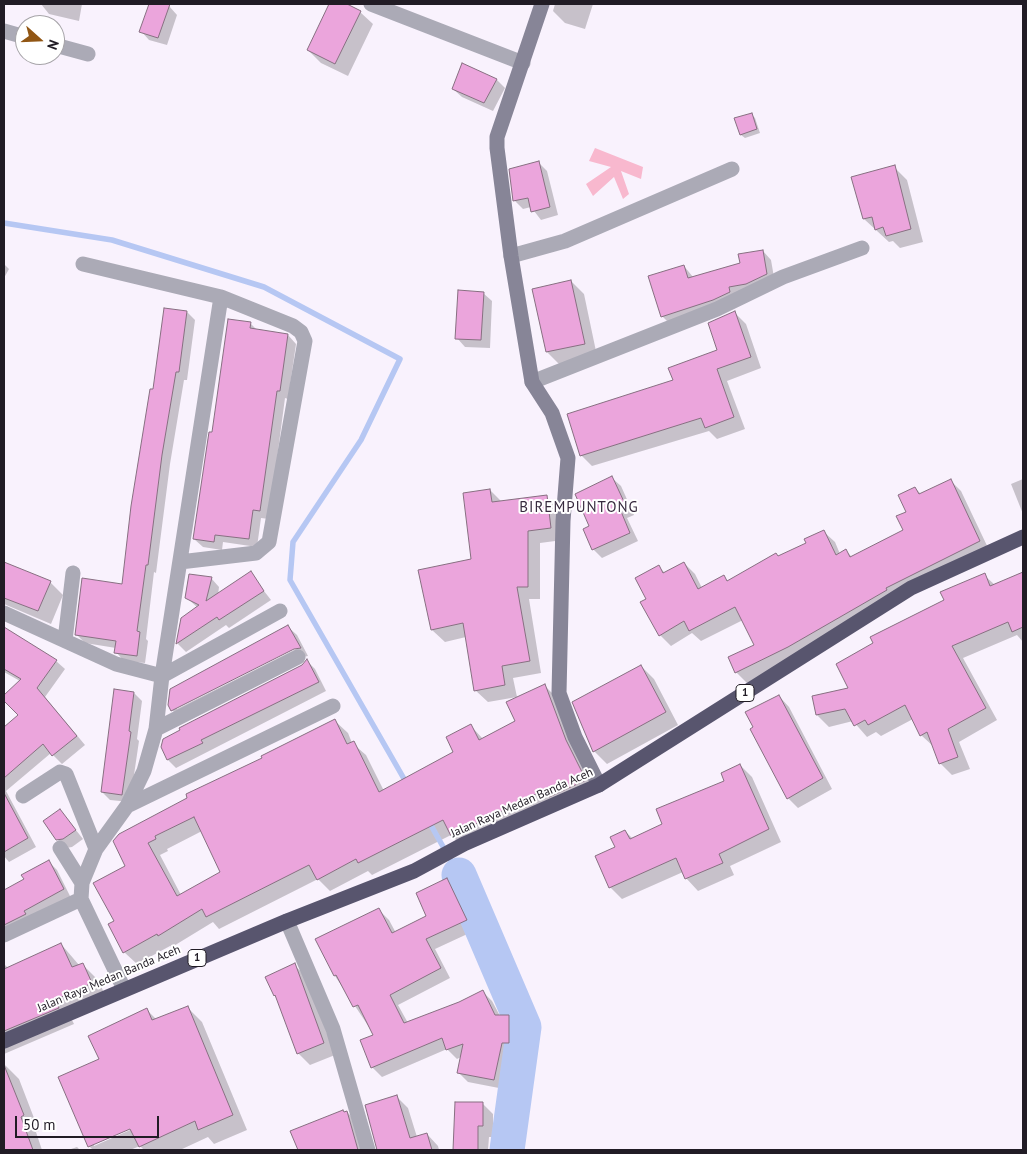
<!DOCTYPE html>
<style>
body{margin:0}
#map{position:relative;width:1027px;height:1154px;overflow:hidden;background:#f9f2fd;font-family:"PT Sans",sans-serif}
canvas{display:block}
.frame{position:absolute;inset:0;border:5px solid #211c25;pointer-events:none}
.north{position:absolute;left:15px;top:15px;width:50px;height:50px;box-sizing:border-box;background:#fff;border:1px solid #a6a4a8;border-radius:50%;rotate:110deg;font-size:14px;font-weight:700;line-height:20px;text-align:center;color:#211c25}
.north::after{content:'';display:block;margin:auto;width:18px;height:22px;background:#915614;clip-path:polygon(50% 0,100% 100%,50% 72%,0 100%)}
.scale{position:absolute;left:15px;top:1116px;width:144px;height:22px;box-sizing:border-box;border:2px solid #211c25;border-top:0;padding-left:6px;font-size:15px;line-height:18px;white-space:nowrap;color:#211c25;-webkit-text-stroke:4px #fff;paint-order:stroke}
</style>
<div id="map">
<canvas width="1027" height="1154"></canvas>
<div class="frame"></div>
<div class="north">N</div>
<div class="scale">50 m</div>
</div>
<script>
const g = document.querySelector('canvas').getContext('2d');
g.lineJoin = 'round';
function fill(path, color) { g.fillStyle = color; g.fill(path, 'evenodd'); }
const poly = rows => new Path2D(rows.map(r => 'M' + r).join(''));
function strokePath(path, color, width, dash) { g.strokeStyle = color; g.lineWidth = width; g.lineCap = dash ? 'butt' : 'round'; g.setLineDash(dash || []); g.stroke(path); }
function write(font, color, halo, rows, align = 'center') {
  g.font = font + ' "PT Sans",sans-serif'; g.lineWidth = 4; g.setLineDash([]); g.textBaseline = 'middle'; g.strokeStyle = halo; g.fillStyle = color; for (const [text, x, y, turn = 0] of rows) {
    g.save(); g.translate(x, y); g.rotate((+turn || 0) * Math.PI / 180); g.textAlign = isNaN(turn) ? turn : align; if (halo) g.strokeText(text, 0, 0); g.fillText(text, 0, 0); g.restore();
  }
}
fill(poly([
 [595,148,643,167,641,179,621,171,629,194,623,199,614,177,593,196,586,184,611,167,589,161]
]), '#f8b8ce');
fill(poly([
 [41,4,82,4,79,21,49,14],
 [150,4,169,6,177,15,167,45,149,40,141,31],
 [331,4,344,4,360,12,373,24,348,76,321,63,308,50],
 [555,4,593,4,585,29,565,23,553,11],
 [462,64,497,80,505,88,493,111,462,97,453,89],
 [751,114,755,118,760,133,745,138,741,135],
 [539,163,547,171,558,215,541,220,531,207,523,209,515,201,511,170],
 [894,167,907,180,923,242,900,248,893,241,889,242,864,219],
 [763,251,771,260,775,283,670,324,662,316,684,266,693,277,741,263],
 [4,264,9,269,4,278],
 [571,281,584,294,597,356,560,365,547,352],
 [483,293,492,301,490,348,465,347,457,338],
 [187,312,195,320,187,380,184,380,170,464,156,573,154,572,146,639,148,641,145,663,124,661,116,652,116,648,85,643,77,635,123,585,154,391],
 [734,312,746,324,761,368,727,381,745,429,717,439,709,431,592,466,581,455,674,381,719,350],
 [250,323,258,331,288,335,296,344,288,399,285,398,269,519,261,518,257,547,223,542,222,550,203,547,194,539],
 [612,478,621,486,634,515,627,518,638,541,602,558,593,549,591,527],
 [1023,479,1023,514,1011,484],
 [950,480,961,491,990,552,747,683,736,672,756,645,743,620,701,641,692,633,671,646,660,635,647,599,659,567,665,573,684,563,695,574,702,588,724,577,729,582,808,544,824,532,835,542,840,554,846,551,852,557,905,530,915,488,921,494],
 [490,490,502,502,546,497,559,509,563,540,540,543,540,599,529,599,541,673,513,678,517,697,488,702,475,690,466,637,445,642,432,630,420,571,473,560],
 [4,564,50,582,63,595,51,624,4,604],
 [250,573,271,600,229,628,226,625,186,652,178,644,182,618,198,608,187,598,211,578,219,587,218,595],
 [1023,573,1023,642,1017,635,963,658,997,720,959,742,970,769,952,775,940,763,934,747,921,735,913,719,881,736,876,732,867,737,853,721,829,727,817,715,850,689,945,601,984,575,995,585],
 [288,627,297,635,308,656,303,657,181,719,172,710,169,705,171,689],
 [299,645,300,647,177,709,177,706],
 [4,629,56,661,65,669,45,697,85,745,62,764,51,753,6,791,36,847,9,862,4,856,4,729,20,715,4,697,20,681,4,672],
 [307,661,315,669,326,691,176,768,168,760,162,747,303,666],
 [641,666,654,679,678,725,607,764,594,751],
 [544,685,557,698,598,793,464,848,451,835,372,875,368,871,330,891,318,879,219,929,213,922,172,947,170,946,137,964,124,952,116,921,127,866,115,841,335,721,348,733,352,743,366,755,384,791,455,752,471,726,483,739,516,722],
 [202,831,222,873,181,895,160,855,168,851,167,849],
 [134,693,142,701,137,739,139,741,130,802,110,800,102,792],
 [779,696,789,707,832,789,798,808,788,798],
 [740,765,752,777,781,842,730,866,734,875,698,891,686,878,683,872,622,899,610,887,617,848,625,831,633,839,664,825,726,781],
 [60,810,83,839,72,847,66,848,57,839],
 [49,862,57,870,71,898,4,939,4,891,25,880],
 [447,880,457,889,476,930,435,949,450,978,398,1005,408,1023,460,1003,483,992,492,1001,500,1016,509,1016,518,1026,519,1052,512,1052,504,1089,468,1082,458,1072,461,1057,457,1059,447,1049,382,1077,372,1067,375,1036,335,976,317,940,379,910,389,920,396,933,428,916],
 [61,944,79,965,82,964,98,980,107,999,70,1016,74,1024,4,1054,4,964,8,968],
 [294,965,306,976,335,1055,310,1065,298,1053,275,995],
 [187,1007,202,1022,247,1130,214,1144,208,1137,180,1150,144,1150,140,1146,130,1150,93,1150,89,1146,100,1060,147,1010,157,1020],
 [136,1125,137,1127,94,1146,94,1143],
 [4,1064,19,1079,39,1131,36,1132,42,1150,4,1150],
 [397,1097,408,1108,417,1137,427,1134,438,1146,439,1150,378,1150],
 [456,1103,482,1103,493,1114,493,1137,489,1137,488,1150,454,1150],
 [347,1112,360,1125,367,1150,300,1150,292,1132],
 [77,1147,80,1150,68,1150]
]), '#0003');
strokePath(poly([
 [4,223,112,240,264,287,400,359,361,440,293,542,290,580,407,784],
 [428,820,459,875]
]), '#b6c7f3', 5.5);
strokePath(poly([
 [459,875,524,1027,507,1150]
]), '#b6c7f3', 35);
const building = poly([
 [149,4,170,4,158,38,139,32,149,4],
 [329,4,347,4,361,11,335,64,307,50,329,4],
 [462,63,497,79,484,103,452,89,462,63],
 [752,113,757,129,740,135,734,118,752,113],
 [539,161,550,207,531,212,528,198,513,201,509,169,539,161],
 [895,165,911,229,886,236,883,227,875,230,872,217,863,219,851,177,895,165],
 [763,250,767,274,746,284,729,287,730,292,713,300,661,317,648,276,684,265,688,278,740,263,738,254,763,250],
 [571,280,585,344,546,352,532,289,571,280],
 [458,290,484,292,481,340,455,339,458,290],
 [164,308,187,311,179,372,176,372,162,455,148,565,146,565,137,631,140,632,137,656,114,653,116,641,75,635,82,578,122,584,131,506,150,389,153,389,164,308],
 [735,311,751,357,717,369,734,417,705,428,701,418,580,456,567,414,673,380,668,368,717,350,708,323,735,311],
 [228,319,251,322,250,328,288,334,280,391,277,391,260,511,253,510,249,539,215,535,214,542,193,539,209,432,212,432,228,319],
 [612,476,626,506,620,509,630,533,592,550,583,529,589,526,575,494,612,476],
 [951,479,980,541,886,588,887,590,788,647,735,673,728,657,754,645,735,607,689,631,684,621,659,636,640,602,646,599,635,578,659,565,663,573,684,562,698,589,724,575,727,581,776,553,778,556,806,543,804,539,824,530,836,555,846,549,850,557,903,530,896,516,906,512,898,495,915,487,919,494,951,479],
 [490,489,492,502,547,495,551,528,528,531,528,587,517,587,530,661,502,666,505,685,474,691,463,623,431,630,418,570,471,559,463,493,490,489],
 [4,562,51,581,38,611,4,598,4,562],
 [251,571,264,591,219,620,217,617,176,644,181,618,199,605,185,598,189,574,212,577,206,601,251,571],
 [1023,572,1023,627,1012,632,1008,622,952,646,986,708,948,729,958,757,939,764,927,732,920,736,905,705,868,725,865,720,854,726,845,709,816,715,812,696,848,688,836,664,873,643,870,637,944,600,940,592,985,573,990,586,1023,572],
 [288,625,301,648,294,649,171,711,168,705,170,689,288,625],
 [4,627,57,660,37,688,77,736,52,756,43,744,4,778,4,727,18,715,4,701,4,695,21,679,4,669,4,627],
 [307,659,319,682,201,740,203,743,167,760,161,747,163,739,180,730,179,728,302,665,307,659],
 [641,665,666,712,593,752,572,702,641,665],
 [545,684,566,740,586,780,549,797,546,789,451,836,443,820,358,863,356,859,317,880,309,865,206,917,202,909,158,936,157,934,123,953,108,924,114,921,93,883,125,866,113,841,119,834,187,798,186,794,262,758,261,756,335,719,347,744,354,741,379,792,453,752,446,737,471,724,479,740,515,721,506,702,545,684],
 [194,817,220,872,177,896,148,843,156,839,155,836,194,817],
 [114,689,134,692,129,731,131,732,122,795,101,792,114,689],
 [779,695,823,778,787,799,750,729,753,727,745,712,779,695],
 [740,764,769,829,719,854,723,863,685,879,676,858,609,888,595,856,615,847,610,837,625,830,630,839,662,824,656,809,724,781,721,773,740,764],
 [4,793,28,838,4,852,4,793],
 [60,809,76,830,63,839,56,840,43,821,60,809],
 [49,860,64,889,24,911,26,914,4,925,4,890,24,879,21,875,49,860],
 [447,878,467,920,426,939,441,968,390,995,404,1023,459,1002,483,990,495,1015,509,1015,509,1043,502,1043,494,1080,457,1073,463,1044,446,1050,442,1038,371,1068,360,1040,373,1035,358,1005,353,1007,336,975,334,976,315,939,379,908,392,933,426,916,416,893,447,878],
 [61,943,72,967,83,963,92,983,55,1000,59,1008,4,1031,4,969,61,943],
 [295,963,324,1043,297,1054,275,995,274,996,265,977,295,963],
 [188,1006,233,1115,198,1130,195,1121,139,1147,130,1129,88,1147,58,1077,99,1059,88,1036,147,1008,152,1020,188,1006],
 [4,1065,24,1115,21,1117,33,1150,4,1150,4,1065],
 [397,1095,410,1138,427,1133,432,1150,377,1150,365,1105,397,1095],
 [455,1102,483,1102,483,1126,478,1126,478,1150,453,1150,455,1102],
 [343,1110,344,1112,347,1111,358,1150,298,1150,290,1131,343,1110]
]);
fill(building, '#eba5dc');
strokePath(building, '#876f81', 1);
strokePath(poly([
 [371,4,523,63],
 [4,31,25,37],
 [55,45,88,54],
 [511,256,565,241,732,169],
 [83,264,221,297,293,326,301,332,305,341,269,542,256,553,180,562],
 [532,382,717,309,783,277,862,248],
 [4,613,116,664,162,676,280,611],
 [65,640,73,573],
 [156,729,298,657],
 [23,796,60,772,66,774,96,849],
 [127,806,333,706],
 [60,848,82,883],
 [287,921,333,1029,368,1150],
 [4,935,81,899],
 [124,989,81,899,82,883,96,849,127,806,144,771,156,729,162,676,221,297]
]), '#abaab6', 15);
strokePath(poly([
 [542,4,497,137,497,148,511,256,532,382,552,413,568,458,563,521,559,693,575,737,599,785]
]), '#878597', 15);
strokePath(poly([
 [4,1041,287,921,414,871,464,844,599,785,911,588,1023,537]
]), '#58556e', 15);
for (const [x, y, w] of [
 [745,693,18],
 [197,958,18]
]) { const box = new Path2D(); box.roundRect(x - w / 2, y - 8.5, w, 17, 4); g.fillStyle = '#fff'; g.fill(box); strokePath(box, '#211c25', 1); }
write('bold 11px', '#211c25', null, [
 ["1",745,693],
 ["1",197,958]
]);
write('12px', '#211c25', '#fff', [
 ["Jalan Raya Medan Banda Aceh",522,803,-24],
 ["Jalan Raya Medan Banda Aceh",109,979,-23]
]);
g.letterSpacing = '1px';
write('15px', '#372a3e', '#fff', [
 ["BIREMPUNTONG",579,508]
]);
g.letterSpacing = '0px';
</script>
